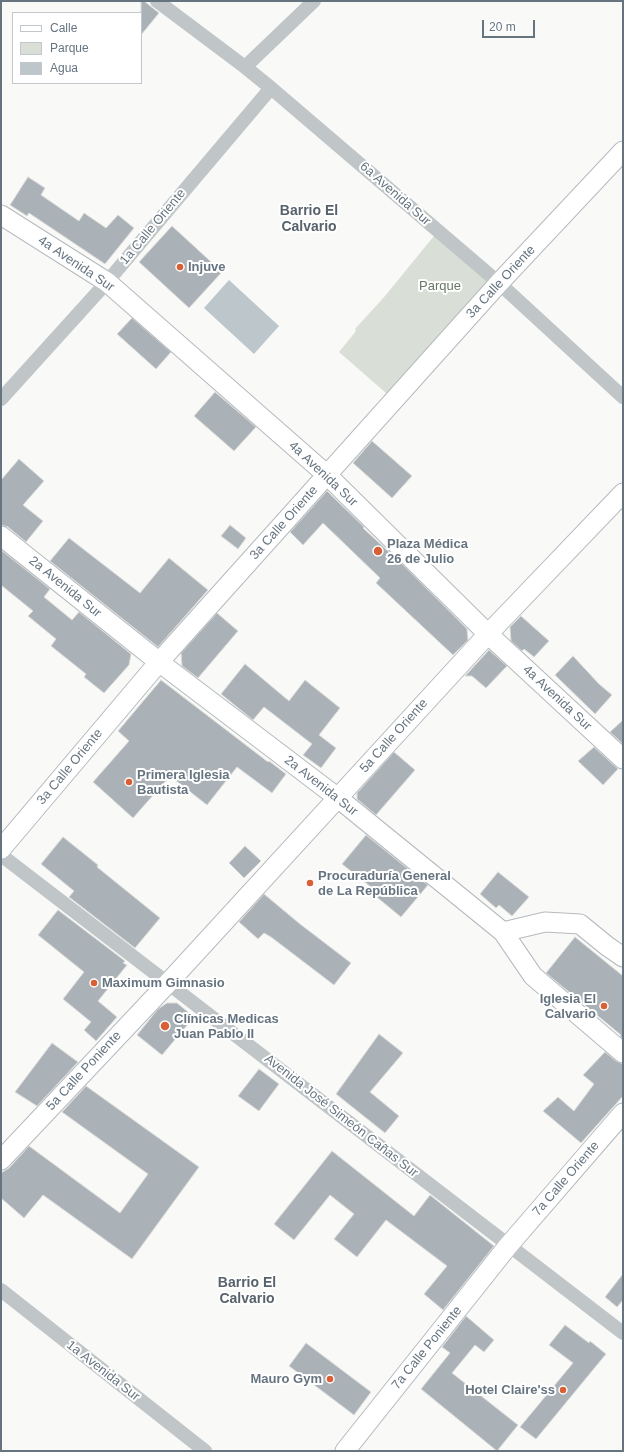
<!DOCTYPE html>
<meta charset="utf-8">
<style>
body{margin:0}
#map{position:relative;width:624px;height:1452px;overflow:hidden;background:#f9f9f7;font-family:Arial,sans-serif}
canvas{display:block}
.frame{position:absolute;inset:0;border:2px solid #667480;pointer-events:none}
.legend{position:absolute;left:12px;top:12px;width:130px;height:72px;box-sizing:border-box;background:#fff;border:1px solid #c2c7cc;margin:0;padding:5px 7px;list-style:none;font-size:12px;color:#667480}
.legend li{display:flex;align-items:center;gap:8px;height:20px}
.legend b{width:20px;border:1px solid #c2c7cc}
.scale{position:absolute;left:482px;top:20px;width:53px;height:18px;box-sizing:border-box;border:2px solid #667480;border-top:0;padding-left:5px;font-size:12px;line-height:14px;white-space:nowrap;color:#667480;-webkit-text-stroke:3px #fff;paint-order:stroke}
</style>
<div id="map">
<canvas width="624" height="1452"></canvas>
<div class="frame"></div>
<ul class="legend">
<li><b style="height:5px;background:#fff"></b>Calle</li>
<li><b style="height:11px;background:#d9ded6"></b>Parque</li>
<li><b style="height:11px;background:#bcc6cb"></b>Agua</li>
</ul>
<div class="scale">20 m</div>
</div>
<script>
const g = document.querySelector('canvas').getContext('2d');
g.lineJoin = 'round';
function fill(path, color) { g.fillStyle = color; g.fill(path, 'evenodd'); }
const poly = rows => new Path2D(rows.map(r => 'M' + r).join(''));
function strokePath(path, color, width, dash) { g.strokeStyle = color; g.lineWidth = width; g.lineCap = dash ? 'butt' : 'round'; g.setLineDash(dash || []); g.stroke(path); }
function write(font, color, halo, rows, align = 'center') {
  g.font = font + ' Arial,sans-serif'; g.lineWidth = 4; g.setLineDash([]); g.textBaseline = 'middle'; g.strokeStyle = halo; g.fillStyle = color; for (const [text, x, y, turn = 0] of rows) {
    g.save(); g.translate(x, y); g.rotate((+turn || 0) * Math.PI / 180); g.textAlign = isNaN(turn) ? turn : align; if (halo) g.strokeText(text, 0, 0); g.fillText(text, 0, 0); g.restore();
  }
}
fill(poly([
 [438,231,494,279,394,400,339,352,356,331,355,329,385,296]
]), '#d9ded6');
fill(poly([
 [229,280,279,326,254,354,204,308]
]), '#bcc6cb');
const building = poly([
 [141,1,144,1,159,13,141,35,141,1],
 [28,177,45,188,41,195,79,221,84,213,106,228,118,215,134,228,105,264,29,213,27,216,10,205,28,177],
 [172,226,222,272,189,308,139,262,172,226],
 [132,318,171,352,156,369,117,334,132,318],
 [215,392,256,427,234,451,194,416,215,392],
 [372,441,412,476,392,498,353,463,372,441],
 [19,459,44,481,23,505,43,521,26,542,8,527,1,525,1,480,19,459],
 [327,491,364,527,363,528,401,563,467,629,468,640,453,655,376,583,380,578,323,523,303,545,290,532,327,491],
 [230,525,246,538,238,549,221,536,230,525],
 [69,538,140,593,169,558,208,590,158,647,50,561,69,538],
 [1,550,50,589,44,597,72,620,79,612,131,654,129,665,104,693,84,677,86,674,51,646,56,639,28,616,33,611,1,585,1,550],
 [217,613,238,631,198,678,182,666,181,653,217,613],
 [521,616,549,641,534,657,524,649,522,651,511,641,510,627,521,616],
 [489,650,507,666,486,688,472,676,465,676,489,650],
 [573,656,599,684,612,695,595,714,555,675,573,656],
 [245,664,289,701,305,680,340,708,319,735,336,748,321,768,303,755,312,744,264,707,253,720,221,694,245,664],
 [161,680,268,762,269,761,286,774,272,793,237,767,207,805,170,776,133,818,93,782,129,741,118,731,161,680],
 [623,720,623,744,610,732,623,720],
 [594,747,618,769,603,785,578,761,594,747],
 [394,752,415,770,376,815,357,799,357,793,394,752],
 [366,835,428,885,401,917,373,894,376,891,342,864,366,835],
 [63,837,98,865,97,867,160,918,135,948,69,897,74,891,41,864,63,837],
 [245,846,261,861,244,878,229,863,245,846],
 [498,872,529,897,512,916,499,905,496,908,480,894,498,872],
 [264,894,300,924,351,963,334,985,271,937,264,933,258,939,239,922,264,894],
 [58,910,125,961,123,963,127,965,98,1001,117,1017,96,1041,84,1030,91,1022,63,999,84,972,38,935,58,910],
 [575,937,623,976,623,1039,620,1036,621,1035,546,973,575,937],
 [167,1003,177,1003,194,1017,162,1055,137,1035,158,1009,167,1003],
 [379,1034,403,1053,370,1092,399,1116,385,1133,336,1094,379,1034],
 [52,1043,78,1062,37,1106,15,1092,52,1043],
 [605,1052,616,1061,623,1064,623,1096,581,1143,543,1111,558,1097,574,1111,594,1084,583,1075,605,1052],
 [259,1069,279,1084,259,1111,238,1096,259,1069],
 [86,1086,199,1167,132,1259,43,1195,24,1218,1,1198,1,1173,9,1168,29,1146,120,1213,148,1174,62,1112,86,1086],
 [332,1151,414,1216,430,1195,494,1246,443,1310,424,1294,447,1266,386,1220,357,1257,334,1239,354,1214,330,1195,294,1240,274,1224,332,1151],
 [623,1274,623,1300,617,1307,605,1297,623,1274],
 [466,1316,494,1340,484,1352,475,1345,452,1373,518,1425,497,1451,421,1389,450,1353,442,1347,466,1316],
 [565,1325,589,1343,590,1341,606,1354,536,1439,520,1427,573,1363,549,1345,565,1325],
 [306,1343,371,1392,354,1415,289,1366,306,1343]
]);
fill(building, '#aab2b7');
strokePath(building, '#dbdbd9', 1);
const secondary = poly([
 [1,215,107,282,327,475,488,634,623,759],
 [1,536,159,662,338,798,503,932,533,976,623,1053],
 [1,849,159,662,499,283,623,151],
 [503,932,545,922,580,924,607,946,623,957],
 [1,1160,168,983,488,634,623,493],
 [345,1451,508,1246,623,1113]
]);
strokePath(secondary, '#b5babf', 21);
strokePath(poly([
 [157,1,245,67,271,88,499,283,623,397],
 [245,67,314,1],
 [1,399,107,282,271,88],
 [1,855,623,1333],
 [1,1290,205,1451]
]), '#c0c5c8', 14);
strokePath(secondary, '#fff', 19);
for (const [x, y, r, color] of [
 [180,267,4,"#d95f37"],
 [378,551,5,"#d95f37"],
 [129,782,4,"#d95f37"],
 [310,883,4,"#d95f37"],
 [94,983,4,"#d95f37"],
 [604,1006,4,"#d95f37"],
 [165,1026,5,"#d95f37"],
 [330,1379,4,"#d95f37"],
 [563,1390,4,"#d95f37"]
]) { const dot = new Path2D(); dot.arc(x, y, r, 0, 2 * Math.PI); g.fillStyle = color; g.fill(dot); strokePath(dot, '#fff', 1.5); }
write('13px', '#667480', '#fff', [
 ["6a Avenida Sur",395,194,41],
 ["1a Calle Oriente",153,227,-50],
 ["4a Avenida Sur",76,264,34],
 ["3a Calle Oriente",501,282,-47],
 ["4a Avenida Sur",323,474,43],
 ["3a Calle Oriente",284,523,-48],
 ["2a Avenida Sur",65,587,39],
 ["4a Avenida Sur",557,698,43],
 ["5a Calle Oriente",394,736,-48],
 ["3a Calle Oriente",70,767,-50],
 ["2a Avenida Sur",321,786,38],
 ["5a Calle Poniente",84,1071,-47],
 ["Avenida José Simeón Cañas Sur",341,1116,38],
 ["7a Calle Oriente",566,1179,-49],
 ["7a Calle Poniente",427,1348,-51],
 ["1a Avenida Sur",103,1371,38]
]);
write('bold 13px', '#667480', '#fff', [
 ["Injuve",188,267],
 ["Plaza Médica",387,544],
 ["26 de Julio",387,559],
 ["Primera Iglesia",137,775],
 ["Bautista",137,790],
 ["Procuraduría General",318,876],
 ["de La República",318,891],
 ["Maximum Gimnasio",102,983],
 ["Iglesia El",596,999,"right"],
 ["Calvario",596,1014,"right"],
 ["Clínicas Medicas",174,1019],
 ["Juan Pablo II",174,1034],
 ["Mauro Gym",322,1379,"right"],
 ["Hotel Claire'ss",555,1390,"right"]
], 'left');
write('13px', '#677865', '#fff', [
 ["Parque",440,286]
]);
write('bold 14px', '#58626c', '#fff', [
 ["Barrio El",309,211],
 ["Calvario",309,227],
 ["Barrio El",247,1283],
 ["Calvario",247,1299]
]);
</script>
